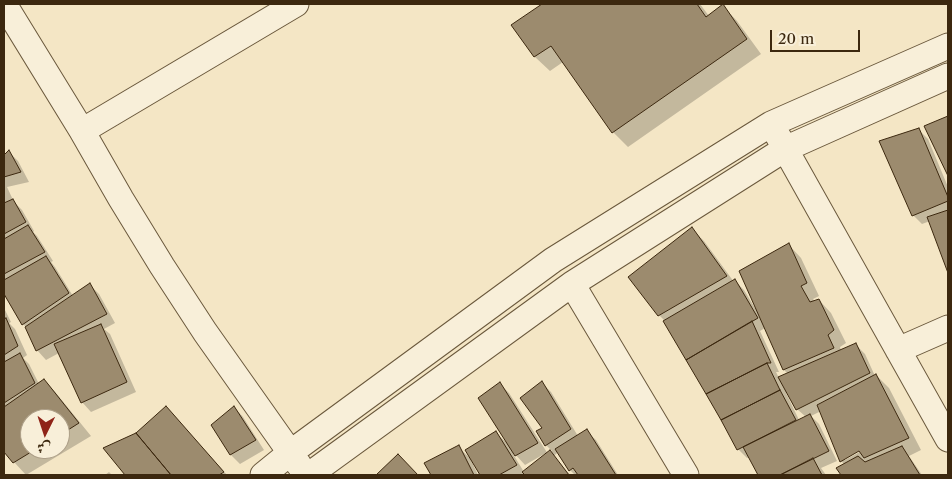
<!DOCTYPE html>
<meta charset="utf-8">
<style>
body{margin:0}
#map{position:relative;width:952px;height:479px;overflow:hidden;background:#f4e6c5;font-family:"Libre Caslon Text",Amiri,serif}
canvas{display:block}
.frame{position:absolute;inset:0;border:5px solid #3c280f;pointer-events:none}
.north{position:absolute;left:20px;top:409px;width:50px;height:50px;box-sizing:border-box;background:#f8efd9;border:1px solid #ad9f88;border-radius:50%;rotate:184deg;font-size:14px;font-weight:700;line-height:20px;text-align:center;color:#3c280f}
.north::after{content:'';display:block;margin:auto;width:18px;height:22px;background:#8f2418;clip-path:polygon(50% 0,100% 100%,50% 72%,0 100%)}
.scale{position:absolute;left:770px;top:30px;width:90px;height:22px;box-sizing:border-box;border:2px solid #3c280f;border-top:0;padding-left:6px;font-size:15px;line-height:18px;white-space:nowrap;color:#3c280f;-webkit-text-stroke:4px #f8efd9;paint-order:stroke}
</style>
<div id="map">
<canvas width="952" height="479"></canvas>
<div class="frame"></div>
<div class="north">ش</div>
<div class="scale">20 m</div>
</div>
<script>
const g = document.querySelector('canvas').getContext('2d');
g.lineJoin = 'round';
function fill(path, color) { g.fillStyle = color; g.fill(path, 'evenodd'); }
const poly = rows => new Path2D(rows.map(r => 'M' + r).join(''));
function strokePath(path, color, width, dash) { g.strokeStyle = color; g.lineWidth = width; g.lineCap = dash ? 'butt' : 'round'; g.setLineDash(dash || []); g.stroke(path); }
fill(poly([
 [544,4,700,4,709,16,723,6,737,21,761,54,628,147,613,132,563,62,550,71,535,57,513,25],
 [948,117,948,173,926,126],
 [918,129,928,139,948,187,948,270,930,221,922,224,913,215],
 [9,152,18,161,29,182,7,187,14,202,22,210,34,231,33,232,37,236,53,261,51,262,55,267,73,296,90,285,99,294,115,323,104,329,110,334,136,392,91,412,82,402,59,353,46,360,37,350,28,329,23,324,4,292,4,282,5,281,4,280,4,157],
 [692,229,704,241,734,282,735,281,744,290,755,308,756,307,789,245,801,258,819,296,813,299,815,302,819,300,831,313,846,343,840,347,841,351,856,345,865,354,875,376,876,375,889,388,921,450,909,456,922,475,842,475,838,468,845,465,841,461,821,411,811,416,819,424,837,461,821,468,826,475,759,475,750,457,747,458,738,449,665,321,659,315],
 [765,328,784,370,788,374,779,378,776,372,779,372,760,331],
 [788,392,797,409,806,417,799,420,786,393],
 [864,447,865,449,845,460,845,457],
 [4,308,11,322,9,323,15,329,27,355,23,358,29,364,39,384,44,380,56,393,91,436,26,475,14,462,4,450],
 [30,419,60,419,60,449,30,449],
 [542,383,551,392,578,436,586,431,596,440,618,475,575,475,570,470,558,452,554,456,570,475,526,475,525,474,524,475,482,475,466,451,496,433,507,443,507,442,500,384,509,393,548,454,552,451,546,445,538,432,544,429],
 [514,453,525,465,546,453,547,455,524,472,513,454],
 [234,407,243,417,264,450,240,464,231,455,213,425],
 [175,417,227,475,127,475,105,448],
 [458,447,470,458,478,475,432,475,426,464],
 [109,472,112,475,105,475]
]), '#0003');
const building = poly([
 [542,4,697,4,706,17,723,4,747,39,612,133,551,46,534,57,511,25,542,4],
 [948,116,948,176,924,126,948,116],
 [919,128,948,197,948,201,912,216,879,141,919,128],
 [9,150,21,172,4,177,4,155,9,150],
 [13,199,26,222,4,234,4,203,13,199],
 [948,210,948,273,927,217,948,210],
 [28,225,45,252,4,274,4,239,28,225],
 [692,227,727,276,658,316,628,277,692,227],
 [789,243,807,283,801,286,810,302,819,299,834,330,828,335,834,348,783,370,739,271,789,243],
 [46,256,69,293,22,325,4,294,4,280,46,256],
 [735,279,758,318,686,360,663,321,735,279],
 [90,283,107,314,36,351,25,327,90,283],
 [6,318,18,346,4,355,4,319,6,318],
 [752,321,771,363,767,363,706,394,686,360,752,321],
 [101,324,127,382,81,403,54,344,101,324],
 [856,343,870,373,796,410,778,377,856,343],
 [20,353,35,383,4,403,4,362,20,353],
 [767,363,780,390,721,420,706,394,767,363],
 [876,374,909,438,864,458,859,451,840,462,817,405,876,374],
 [44,379,79,423,60,435,60,419,30,419,30,449,36,449,13,463,4,452,4,407,44,379],
 [542,381,571,429,545,446,536,431,542,428,520,398,542,381],
 [500,382,538,443,515,456,478,398,500,382],
 [780,390,796,420,737,450,721,420,780,390],
 [166,406,224,472,219,475,171,475,136,433,166,406],
 [234,406,256,440,230,455,211,425,234,406],
 [810,414,829,451,780,475,758,475,743,447,810,414],
 [587,429,616,475,578,475,573,468,569,471,555,449,587,429],
 [496,431,517,465,499,475,480,475,465,450,496,431],
 [136,433,171,475,125,475,103,448,136,433],
 [459,445,474,475,431,475,424,463,459,445],
 [902,446,920,475,841,475,836,468,858,456,865,462,902,446],
 [550,450,569,475,525,475,522,472,550,450],
 [398,454,418,475,376,475,398,454],
 [813,458,822,475,780,475,813,458]
]);
fill(building, '#9c8b6e');
strokePath(building, '#3c280f', 1);
const minor = poly([
 [4,4,82,131,121,199,162,266,205,332,299,465],
 [82,131,296,4],
 [778,136,948,439],
 [572,284,686,475],
 [898,350,948,328],
 [263,475,290,453,553,260,771,124,948,46],
 [309,475,572,284,785,149,948,76]
]);
strokePath(minor, '#6a583c', 27);
strokePath(minor, '#f8efd9', 25);
</script>
